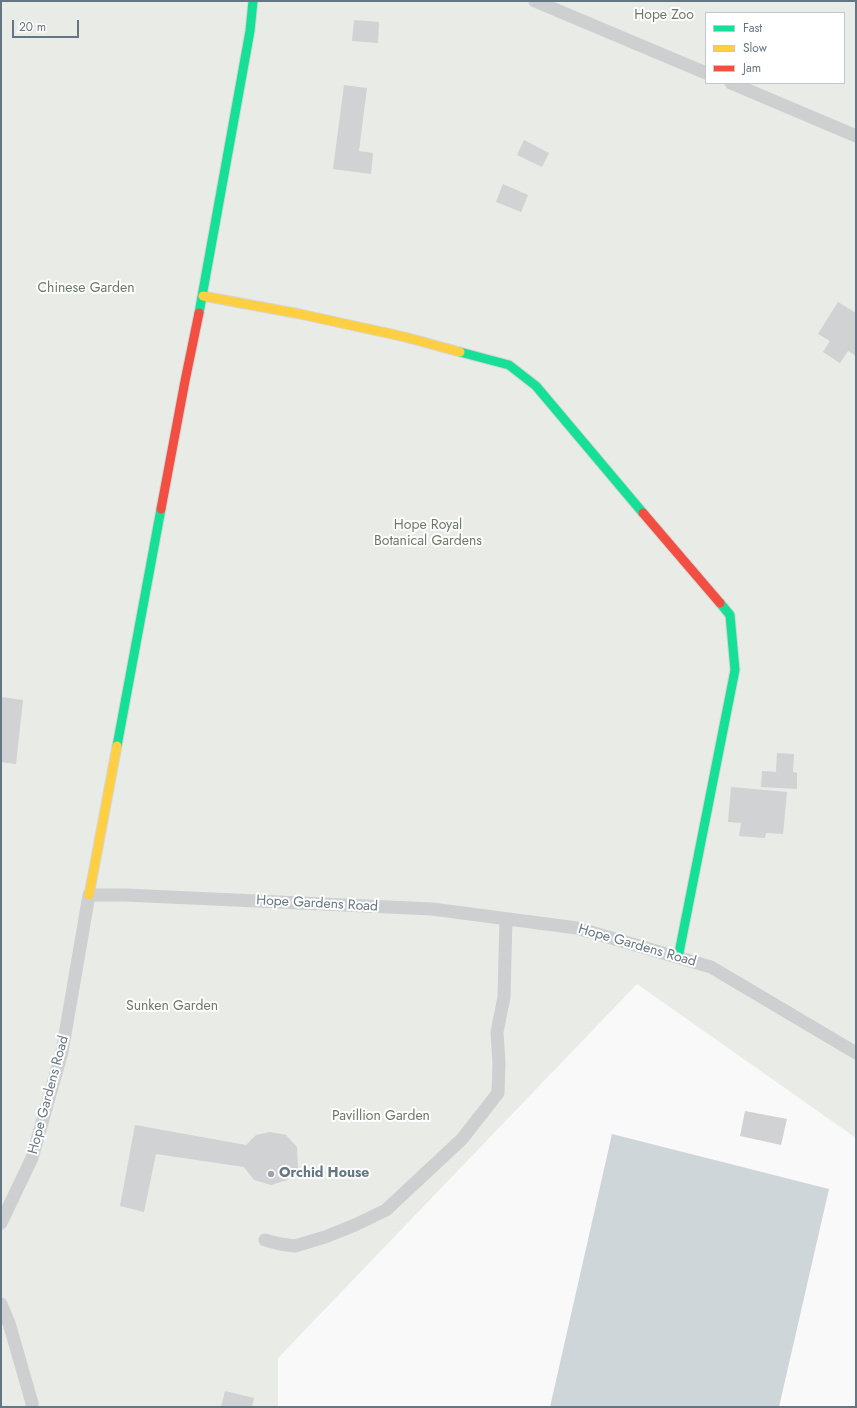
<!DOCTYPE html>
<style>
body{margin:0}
#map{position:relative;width:857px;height:1408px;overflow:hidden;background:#f9f9f9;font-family:Jost,sans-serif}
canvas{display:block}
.frame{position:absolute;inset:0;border:2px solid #657683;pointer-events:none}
.legend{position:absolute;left:705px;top:12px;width:140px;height:72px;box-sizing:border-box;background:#fff;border:1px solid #c1c8cd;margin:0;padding:5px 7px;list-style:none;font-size:12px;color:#657683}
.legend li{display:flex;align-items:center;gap:8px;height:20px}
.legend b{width:20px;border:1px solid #c1c8cd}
.scale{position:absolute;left:12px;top:20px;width:67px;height:18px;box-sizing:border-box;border:2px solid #657683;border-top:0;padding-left:5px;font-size:12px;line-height:14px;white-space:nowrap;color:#657683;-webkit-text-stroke:3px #fff;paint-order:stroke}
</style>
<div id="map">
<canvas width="857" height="1408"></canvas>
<div class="frame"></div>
<ul class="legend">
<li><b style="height:5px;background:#16e098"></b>Fast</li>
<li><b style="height:5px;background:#ffcf43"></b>Slow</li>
<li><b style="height:5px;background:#f24e42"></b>Jam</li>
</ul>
<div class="scale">20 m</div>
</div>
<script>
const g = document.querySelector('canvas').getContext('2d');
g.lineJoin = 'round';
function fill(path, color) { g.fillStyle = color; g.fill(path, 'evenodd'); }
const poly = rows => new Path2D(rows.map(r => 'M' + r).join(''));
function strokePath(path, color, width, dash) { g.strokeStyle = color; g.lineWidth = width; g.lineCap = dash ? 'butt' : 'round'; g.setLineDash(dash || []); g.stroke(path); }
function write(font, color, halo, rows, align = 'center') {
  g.font = font + ' Jost,sans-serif'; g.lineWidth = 4; g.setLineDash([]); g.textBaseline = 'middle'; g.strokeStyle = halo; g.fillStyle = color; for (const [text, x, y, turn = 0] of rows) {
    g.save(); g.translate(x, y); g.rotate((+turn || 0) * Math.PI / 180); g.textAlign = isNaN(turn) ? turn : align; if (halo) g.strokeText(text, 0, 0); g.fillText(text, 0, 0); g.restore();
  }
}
fill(poly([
 [1,1,856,1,856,1138,637,984,278,1358,278,1407,1,1407],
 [706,13,844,13,844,83,706,83]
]), '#e8ebe6');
fill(poly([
 [612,1134,829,1189,779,1407,550,1407]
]), '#ced6d9');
fill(poly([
 [354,20,379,22,378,43,352,41],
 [344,85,367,88,359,151,373,153,371,174,333,169],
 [524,140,549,153,542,167,517,155],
 [503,184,528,195,521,212,496,202],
 [838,302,856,313,856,356,848,351,840,363,823,352,830,341,818,334],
 [1,697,23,700,16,764,1,762],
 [777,753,794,754,793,772,797,773,797,789,761,787,762,771,776,772],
 [731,787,787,792,783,834,766,833,765,838,739,836,741,823,728,822],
 [745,1111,787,1119,781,1145,740,1136],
 [135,1125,246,1145,256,1135,270,1132,286,1135,297,1147,298,1168,287,1180,271,1185,254,1180,244,1167,156,1154,144,1212,120,1206],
 [225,1391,254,1398,252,1407,221,1407]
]), '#d0d2d3');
const fast = poly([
 [199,313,250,31,253,1],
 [460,352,509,365,536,386,643,513],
 [117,746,161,509],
 [678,958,735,670,730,615,720,603]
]);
const slow = poly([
 [203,296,300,314,405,337,460,352],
 [89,895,117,746]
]);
const jam = poly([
 [161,509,185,381,199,313],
 [643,513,720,603]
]);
strokePath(fast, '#d5d6d7', 11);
strokePath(slow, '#d5d6d7', 11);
strokePath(jam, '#d5d6d7', 11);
strokePath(poly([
 [535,1,706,73],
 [731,83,856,136],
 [1,1223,32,1158,62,1052,89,895,125,895,432,909,577,928,711,967,856,1053],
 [265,1240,280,1244,295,1246,325,1237,355,1225,386,1210,462,1139,498,1093,499,1063,497,1032,504,997,506,919],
 [1,1304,9,1323,32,1403,32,1407]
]), '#cecfd0', 13);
strokePath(fast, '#16e098', 9);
strokePath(slow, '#ffcf43', 9);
strokePath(jam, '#f24e42', 9);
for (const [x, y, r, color] of [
 [271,1174,4,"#99a4ac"]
]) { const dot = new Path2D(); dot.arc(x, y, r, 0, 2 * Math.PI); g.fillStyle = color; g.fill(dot); strokePath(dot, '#fff', 1.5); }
write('14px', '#687a64', '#fff', [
 ["Hope Zoo",664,16],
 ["Chinese Garden",86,289],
 ["Hope Royal",428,526],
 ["Botanical Gardens",428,542],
 ["Sunken Garden",172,1007],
 ["Pavillion Garden",381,1117]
]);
write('14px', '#657683', '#fff', [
 ["Hope Gardens Road",317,904,3],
 ["Hope Gardens Road",637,946,16],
 ["Hope Gardens Road",49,1095,-75]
]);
write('bold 14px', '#657683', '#fff', [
 ["Orchid House",279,1174]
], 'left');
</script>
